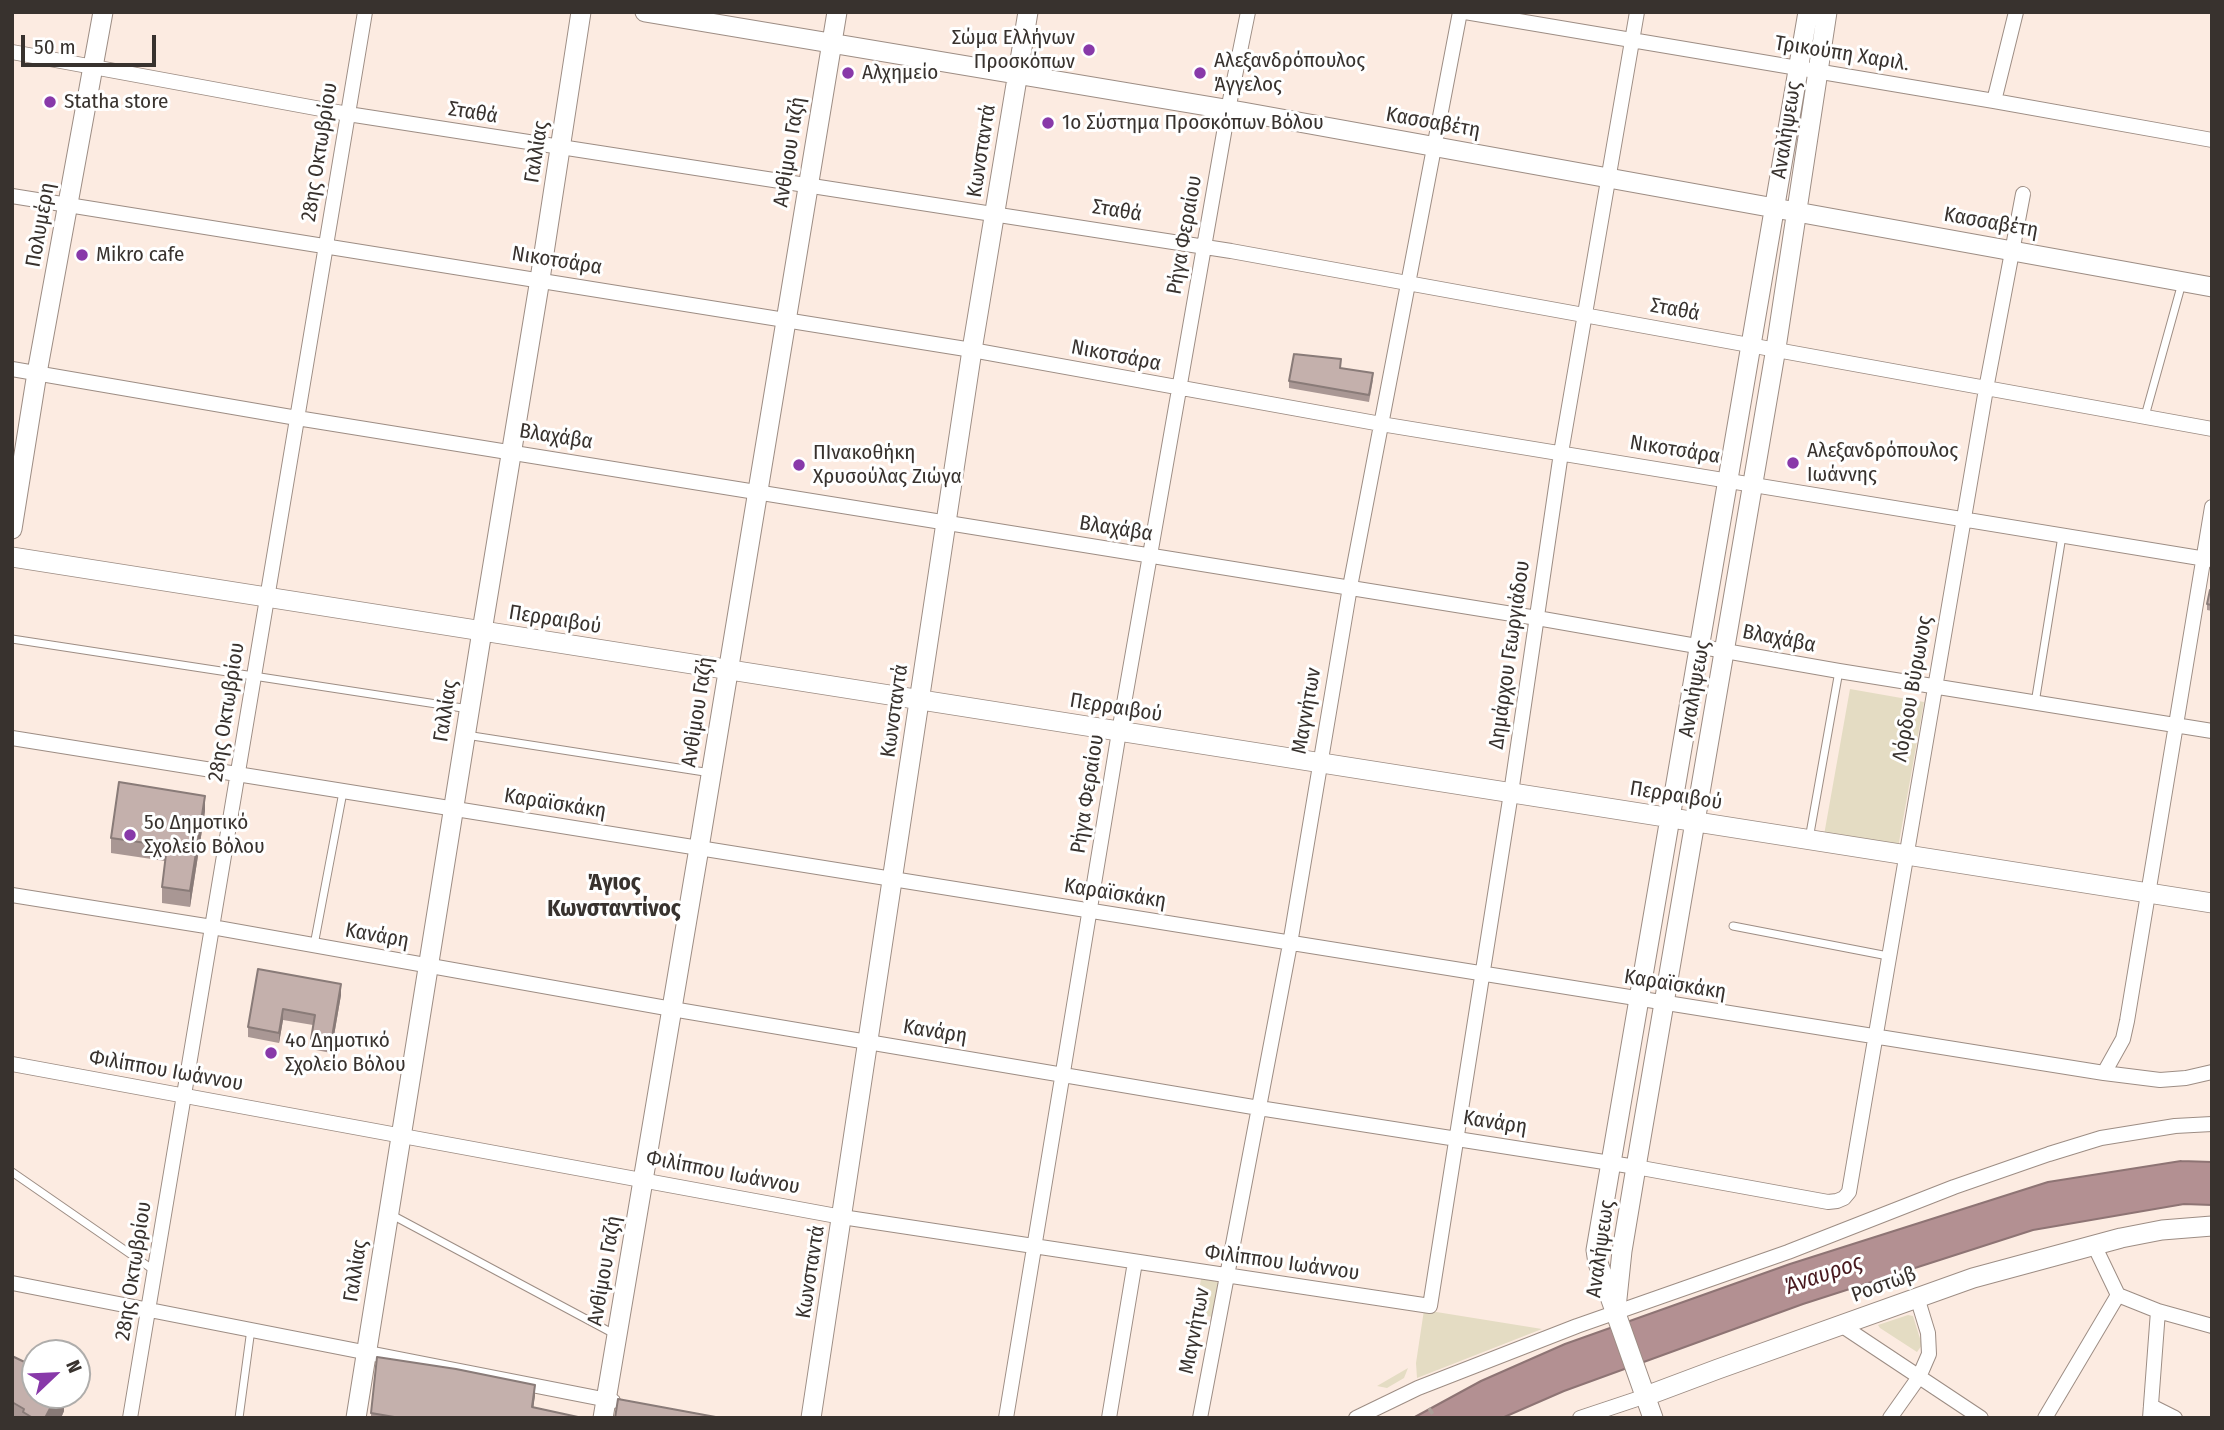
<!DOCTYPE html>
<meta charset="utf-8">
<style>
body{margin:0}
#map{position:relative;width:2224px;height:1430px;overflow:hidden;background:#fcebe1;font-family:"Fira Sans Condensed",sans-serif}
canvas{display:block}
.frame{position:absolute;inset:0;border:14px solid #38322e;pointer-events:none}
.north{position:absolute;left:21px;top:1339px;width:70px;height:70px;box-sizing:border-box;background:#fff;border:2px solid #afadab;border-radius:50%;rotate:67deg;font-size:19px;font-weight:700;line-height:28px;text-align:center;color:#38322e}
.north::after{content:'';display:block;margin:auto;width:24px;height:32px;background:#8839a9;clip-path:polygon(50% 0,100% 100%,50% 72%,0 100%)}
.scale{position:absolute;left:21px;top:35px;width:135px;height:32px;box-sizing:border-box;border:4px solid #38322e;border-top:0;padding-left:9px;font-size:21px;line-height:24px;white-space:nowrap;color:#38322e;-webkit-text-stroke:5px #fff;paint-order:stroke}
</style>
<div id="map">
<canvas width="2224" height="1430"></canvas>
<div class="frame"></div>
<div class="north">N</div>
<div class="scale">50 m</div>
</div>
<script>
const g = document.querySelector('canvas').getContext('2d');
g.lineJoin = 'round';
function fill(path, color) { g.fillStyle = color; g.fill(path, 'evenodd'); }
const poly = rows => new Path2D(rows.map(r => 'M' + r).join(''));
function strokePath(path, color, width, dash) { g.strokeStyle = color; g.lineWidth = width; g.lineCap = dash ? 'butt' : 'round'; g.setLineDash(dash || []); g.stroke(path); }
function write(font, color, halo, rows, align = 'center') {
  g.font = font + ' "Fira Sans Condensed",sans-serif'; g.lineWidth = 6; g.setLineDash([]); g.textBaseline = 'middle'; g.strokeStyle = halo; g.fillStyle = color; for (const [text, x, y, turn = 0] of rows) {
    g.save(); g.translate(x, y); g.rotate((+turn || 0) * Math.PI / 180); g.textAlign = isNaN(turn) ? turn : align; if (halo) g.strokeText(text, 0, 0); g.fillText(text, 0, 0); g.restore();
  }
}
fill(poly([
 [1850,689,1924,702,1898,848,1824,835],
 [1201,1279,1219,1282,1213,1317,1195,1314],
 [1424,1310,1542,1329,1417,1378,1416,1363],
 [1908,1315,1913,1316,1922,1345,1917,1352,1880,1328,1878,1325],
 [1408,1368,1404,1378,1387,1388,1377,1386]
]), '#e4dcc3');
const water = poly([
 [2181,1161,2212,1162,2212,1205,2184,1204,2033,1230,1803,1304,1564,1391,1502,1418,1413,1418,1481,1381,1565,1344,1790,1264,2048,1182,2181,1161]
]);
fill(water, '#b39092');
strokePath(water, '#8e7474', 2);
const lane = poly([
 [2145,416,2182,283],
 [12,639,469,709],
 [2035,703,2062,536],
 [466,735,711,773],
 [1809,839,1839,671],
 [1733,926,1888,956],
 [314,945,343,792],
 [12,1172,155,1271],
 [392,1215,616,1335],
 [239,1418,251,1329]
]);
const street = poly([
 [1465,12,1994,101,2212,140],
 [12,52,348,114,1231,251,2212,429],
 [1994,101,2016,12],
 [12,196,972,350,1381,424,2212,560],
 [12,369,297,418,1537,618,1839,671,2212,731],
 [12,738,2104,1073,2160,1080,2186,1078,2212,1072],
 [12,895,212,927,672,1009,1259,1108,1636,1167,1828,1202,1837,1201,1844,1198,1849,1192,1986,389,2023,194],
 [12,1064,842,1217,1430,1306,1511,793,1561,453,1637,12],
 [2104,1073,2123,1039,2127,1021,2212,507],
 [2094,1245,2118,1295,2158,1311,2212,1326],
 [12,1283,613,1401],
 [1841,1325,1981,1418],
 [2151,1406,2175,1418],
 [130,1418,365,12],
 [1006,1418,1119,732,1228,110,1248,12],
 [1109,1418,1135,1262],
 [1200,1418,1290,944,1350,587,1460,12],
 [1356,1418,1418,1388,1577,1326,1788,1252,1954,1187,2049,1154,2101,1138,2175,1126,2212,1124],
 [1580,1418,1646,1396],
 [1890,1418,1919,1377,1929,1354,1928,1333,1917,1297],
 [2045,1418,2118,1295],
 [2150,1418,2158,1311]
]);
const secondary = poly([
 [645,12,1243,112,2212,287],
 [12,529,37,373,103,12],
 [12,557,2212,903],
 [1616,1308,1622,1251,1636,1167,1776,348,1827,12],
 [1646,1396,1718,1369,1973,1278,2121,1238,2162,1230,2212,1226],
 [356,1418,482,631,540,279,581,12],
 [603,1418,699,848,837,12],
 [811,1418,972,350,1028,12],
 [1653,1418,1598,1263,1596,1250,1808,12]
]);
strokePath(lane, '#9d8d84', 9);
strokePath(street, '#9d8d84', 16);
strokePath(secondary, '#9d8d84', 21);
strokePath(poly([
 [1429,1408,1435,1418]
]), '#ac9f98', 3.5, [7, 3.5]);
strokePath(lane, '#fff', 7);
strokePath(street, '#fff', 14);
strokePath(secondary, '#fff', 19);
fill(poly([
 [1341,368,1373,380,1369,402,1289,388,1289,381],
 [2212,590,2212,611,2207,610,2207,604],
 [205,811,190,907,162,903,162,887,165,861,111,853,111,838],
 [258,969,341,995,331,1053,311,1049,311,1039,313,1025,283,1020,279,1043,248,1037,248,1027],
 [12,1356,64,1395,64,1411,61,1418,12,1418],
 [535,1395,533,1408,578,1418,371,1418,371,1413]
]), '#a99794');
fill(poly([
 [205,796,205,811,190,907,190,891],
 [341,984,341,995,331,1053,331,1043],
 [283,1009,283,1020,279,1043,279,1033],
 [535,1385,535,1395,532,1418,532,1407],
 [57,1395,64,1395,64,1411,61,1418,45,1418]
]), '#897b78');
const building = poly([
 [1294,354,1341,359,1340,368,1373,373,1369,395,1289,381,1294,354],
 [2210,590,2212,590,2212,605,2207,604,2210,590],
 [119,782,205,796,190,891,162,887,167,846,111,838,119,782],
 [258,969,341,984,331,1043,311,1039,315,1015,283,1009,279,1033,248,1027,258,969],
 [12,1356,35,1367,35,1395,57,1395,45,1418,33,1418,23,1412,24,1409,12,1402,12,1356],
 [377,1357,456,1369,535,1385,532,1407,578,1417,578,1418,400,1418,371,1413,377,1357],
 [618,1399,721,1418,615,1418,618,1399]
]);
fill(building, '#c4b0ac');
strokePath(building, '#897b78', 2);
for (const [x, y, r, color] of [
 [1089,50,7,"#8839a9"],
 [848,73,7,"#8839a9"],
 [1200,73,7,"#8839a9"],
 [50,102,7,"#8839a9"],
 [1048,123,7,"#8839a9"],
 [82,255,7,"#8839a9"],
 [1793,463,7,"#8839a9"],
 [799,465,7,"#8839a9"],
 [130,835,7,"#8839a9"],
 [271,1053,7,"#8839a9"]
]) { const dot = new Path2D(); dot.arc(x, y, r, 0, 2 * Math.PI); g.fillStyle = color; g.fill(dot); strokePath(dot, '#fff', 2.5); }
write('21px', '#38322e', '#fff', [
 ["Σώμα Ελλήνων",1075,38,"right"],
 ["Προσκόπων",1075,62,"right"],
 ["Αλεξανδρόπουλος",1214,61],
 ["Άγγελος",1214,85],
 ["Αλχημείο",862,73],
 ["Statha store",64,102],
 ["1ο Σύστημα Προσκόπων Βόλου",1062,123],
 ["Mikro cafe",96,255],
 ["Αλεξανδρόπουλος",1807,451],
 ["Ιωάννης",1807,475],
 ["ΠΙνακοθήκη",813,453],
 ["Χρυσούλας Ζιώγα",813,477],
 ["5ο Δημοτικό",144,823],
 ["Σχολείο Βόλου",144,847],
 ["4ο Δημοτικό",285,1041],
 ["Σχολείο Βόλου",285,1065]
], 'left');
write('21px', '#38322e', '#fff', [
 ["Τρικούπη Χαριλ.",1842,54,9],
 ["Σταθά",473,113,9],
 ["Κασσαβέτη",1433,123,10],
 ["Αναλήψεως",1787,130,-81],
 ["Κωνσταντά",982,151,-81],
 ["28ης Οκτωβρίου",320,152,-81],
 ["Γαλλίας",537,152,-81],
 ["Ανθίμου Γαζή",790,152,-81],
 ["Σταθά",1117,211,9],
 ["Κασσαβέτη",1991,223,10],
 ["Πολυμέρη",41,225,-80],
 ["Ρήγα Φεραίου",1185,235,-80],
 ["Νικοτσάρα",557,261,9],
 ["Σταθά",1675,310,10],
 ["Νικοτσάρα",1116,356,11],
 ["Βλαχάβα",556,437,9],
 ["Νικοτσάρα",1675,450,9],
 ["Βλαχάβα",1116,529,9],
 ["Περραιβού",555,620,9],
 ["Βλαχάβα",1779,639,11],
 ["Δημάρχου Γεωργιάδου",1510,655,-82],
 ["Αναλήψεως",1695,689,-80],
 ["Λόρδου Βύρωνος",1913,689,-80],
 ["Περραιβού",1116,708,9],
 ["Γαλλίας",446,711,-81],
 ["Κωνσταντά",895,711,-82],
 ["Μαγνήτων",1307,711,-80],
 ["28ης Οκτωβρίου",227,712,-81],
 ["Ανθίμου Γαζή",698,712,-81],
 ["Ρήγα Φεραίου",1088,794,-81],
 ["Περραιβού",1676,796,9],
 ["Καραϊσκάκη",555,804,9],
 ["Καραϊσκάκη",1115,894,9],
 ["Κανάρη",377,936,10],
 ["Καραϊσκάκη",1675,985,9],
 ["Κανάρη",935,1032,9],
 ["Φιλίππου Ιωάννου",166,1071,10],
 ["Κανάρη",1495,1123,9],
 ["Φιλίππου Ιωάννου",723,1173,11],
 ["Αναλήψεως",1601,1249,-82],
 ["Φιλίππου Ιωάννου",1282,1263,8],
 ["28ης Οκτωβρίου",134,1271,-81],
 ["Γαλλίας",356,1271,-81],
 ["Ανθίμου Γαζή",605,1271,-80],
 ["Κωνσταντά",811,1272,-81],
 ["Ροστώβ",1884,1285,-20],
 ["Μαγνήτων",1195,1331,-79]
]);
write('bold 23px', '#38322e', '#fff', [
 ["Άγιος",614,884],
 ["Κωνσταντίνος",614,910]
]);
write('italic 23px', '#48191f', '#fff', [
 ["Άναυρος",1824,1275,-19]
]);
</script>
